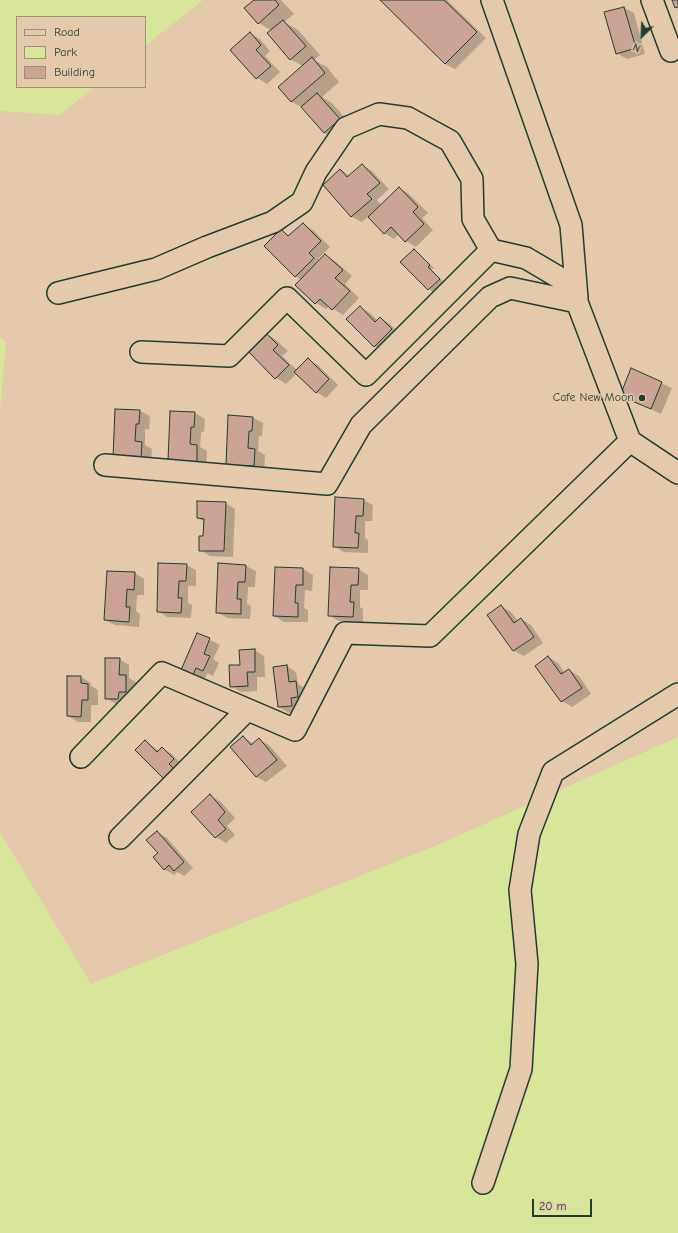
<!DOCTYPE html>
<style>
body{margin:0}
#map{position:relative;width:678px;height:1233px;overflow:hidden;background:#e4c9ab;font-family:"Comic Neue",sans-serif}
canvas{display:block}
.legend{position:absolute;left:16px;top:16px;width:130px;height:72px;box-sizing:border-box;background:#e4c9ab;border:1px solid #95917b;margin:0;padding:5px 7px;list-style:none;font-size:12px;color:#1f3d34}
.legend li{display:flex;align-items:center;gap:8px;height:20px}
.legend b{width:20px;border:1px solid #95917b}
.north{position:absolute;left:622px;top:16px;width:40px;height:40px;-webkit-text-stroke:3px #e4c9ab;paint-order:stroke;rotate:204deg;font-size:11px;font-weight:700;line-height:16px;text-align:center;color:#1f3d34}
.north::after{content:'';display:block;margin:auto;width:14px;height:18px;background:#1f3d34;clip-path:polygon(50% 0,100% 100%,50% 72%,0 100%)}
.scale{position:absolute;left:532px;top:1199px;width:60px;height:18px;box-sizing:border-box;border:2px solid #1f3d34;border-top:0;padding-left:5px;font-size:12px;line-height:14px;white-space:nowrap;color:#1f3d34;-webkit-text-stroke:3px #e4c9ab;paint-order:stroke}
</style>
<div id="map">
<canvas width="678" height="1233"></canvas>
<ul class="legend">
<li><b style="height:5px;background:#e4c9ab"></b>Road</li>
<li><b style="height:11px;background:#d8e699"></b>Park</li>
<li><b style="height:11px;background:#cca495"></b>Building</li>
</ul>
<div class="north">N</div>
<div class="scale">20 m</div>
</div>
<script>
const g = document.querySelector('canvas').getContext('2d');
g.lineJoin = 'round';
function fill(path, color) { g.fillStyle = color; g.fill(path, 'evenodd'); }
const poly = rows => new Path2D(rows.map(r => 'M' + r).join(''));
function strokePath(path, color, width, dash) { g.strokeStyle = color; g.lineWidth = width; g.lineCap = dash ? 'butt' : 'round'; g.setLineDash(dash || []); g.stroke(path); }
function write(font, color, halo, rows, align = 'center') {
  g.font = font + ' "Comic Neue",sans-serif'; g.lineWidth = 3; g.setLineDash([]); g.textBaseline = 'middle'; g.strokeStyle = halo; g.fillStyle = color; for (const [text, x, y, turn = 0] of rows) {
    g.save(); g.translate(x, y); g.rotate((+turn || 0) * Math.PI / 180); g.textAlign = isNaN(turn) ? turn : align; if (halo) g.strokeText(text, 0, 0); g.fillText(text, 0, 0); g.restore();
  }
}
fill(poly([
 [0,0,203,0,145,46,145,17,17,17,17,87,95,87,59,115,0,111],
 [0,338,6,342,0,411],
 [678,737,678,1233,0,1233,0,832,91,984,442,843]
]), '#d8e699');
fill(poly([
 [255,0,281,0,294,14,284,22,298,30,320,55,314,60,327,67,339,82,322,97,332,103,354,128,339,141,324,133,303,108,292,102,279,87,303,66,290,59,272,31,259,23],
 [381,0,447,0,486,38,455,69,445,64],
 [624,8,634,13,645,54,627,59,617,53],
 [250,33,260,39,270,51,265,56,280,72,267,84,257,78,231,50],
 [362,165,372,171,389,189,377,200,381,205,399,188,409,194,428,213,422,218,433,230,416,247,406,241,399,234,394,239,384,233,369,216,362,222,352,217,324,185,341,170,350,176],
 [303,224,313,230,330,247,318,259,320,261,325,255,335,261,352,276,345,284,359,298,343,315,329,306,326,309,316,303,297,285,302,280,295,276,281,231,290,236],
 [414,250,434,268,431,270,444,282,433,292,402,262],
 [360,307,370,313,378,321,381,318,390,324,401,335,384,352,374,346],
 [267,334,276,340,288,351,282,356,297,370,308,360,318,365,338,385,326,398,316,392,297,373,286,384,276,378],
 [631,370,672,388,661,414,621,396],
 [140,411,150,416,149,430,145,429,145,445,152,449,151,464,124,463],
 [195,413,205,419,204,432,201,432,200,447,207,451,206,467,179,466],
 [253,418,263,423,262,436,259,436,258,451,265,455,264,471,237,470,227,464],
 [363,500,373,505,372,521,365,521,365,538,368,540,368,553,344,552,334,546],
 [225,503,235,509,233,557,210,556,200,550,204,537,205,522,198,518],
 [186,565,196,570,196,586,188,586,188,603,192,605,191,618,167,617,158,611],
 [246,566,256,571,255,587,248,587,247,604,251,606,250,619,227,618,217,612],
 [276,568,303,569,313,575,312,591,305,590,304,608,308,610,308,622,284,622,274,616],
 [358,569,368,575,368,590,360,590,360,607,363,609,363,622,339,621,329,615],
 [135,573,144,579,144,595,137,595,136,611,140,614,139,627,115,625,105,620],
 [501,606,511,612,518,621,521,619,531,625,543,643,524,656,514,651,489,615],
 [198,634,220,645,213,659,219,663,213,676,207,673,204,680,192,675],
 [254,650,264,656,265,677,257,677,257,691,241,692,231,686,241,666],
 [549,657,558,663,565,673,569,670,579,676,591,694,572,707,562,701],
 [119,659,129,665,129,678,136,682,135,697,128,704,116,704,106,698],
 [287,666,296,672,298,684,305,688,301,711,289,713,279,707],
 [81,677,91,683,91,686,98,690,98,705,91,705,91,722,78,722,68,716],
 [243,737,254,744,260,740,269,745,287,766,266,782,256,777],
 [145,741,159,751,162,748,172,754,183,765,175,784],
 [210,796,220,801,235,818,227,826,235,835,226,843,216,837,192,812],
 [157,832,167,838,193,868,184,876,177,872,174,875,164,869,159,853]
]), '#0003');
const building = poly([
 [254,0,275,0,279,5,258,24,244,8,254,0],
 [380,0,444,0,477,32,445,64,380,0],
 [672,0,678,0,678,7,675,8,672,0],
 [624,7,636,48,616,54,604,12,624,7],
 [283,20,306,46,290,60,267,33,283,20],
 [250,32,261,45,256,50,271,66,256,79,230,50,250,32],
 [312,57,325,73,291,102,278,87,312,57],
 [317,93,340,119,324,133,301,107,317,93],
 [362,164,380,183,367,194,372,199,351,217,323,185,340,169,347,177,362,164],
 [399,187,418,207,413,212,424,224,405,242,391,227,384,234,368,217,399,187],
 [303,223,321,241,309,253,314,258,295,277,264,246,281,229,288,236,303,223],
 [414,249,430,265,428,267,440,279,428,290,400,262,414,249],
 [325,254,343,270,335,278,350,291,332,310,320,299,315,304,295,285,325,254],
 [360,306,375,322,380,317,392,329,374,347,346,319,360,306],
 [266,333,278,345,273,350,289,365,275,379,248,351,266,333],
 [308,358,329,379,316,393,294,372,308,358],
 [631,368,662,382,651,409,620,396,631,368],
 [115,409,140,410,139,424,136,424,135,441,142,442,141,459,113,458,115,409],
 [170,411,195,412,194,427,191,427,190,444,197,445,197,462,168,461,170,411],
 [228,415,253,417,252,431,249,431,248,448,255,449,254,466,226,465,228,415],
 [335,497,364,499,363,516,356,516,355,533,359,533,358,548,333,547,335,497],
 [197,501,226,502,224,551,199,551,199,536,203,536,204,519,197,518,197,501],
 [158,563,187,564,186,581,179,581,178,598,182,598,181,613,157,612,158,563],
 [218,563,246,565,245,582,238,582,237,599,241,599,241,614,216,613,218,563],
 [275,567,303,568,303,585,296,585,295,603,298,603,298,617,273,616,275,567],
 [330,567,359,568,358,585,351,585,350,602,354,602,353,617,328,616,330,567],
 [107,571,135,572,134,590,127,589,126,607,130,607,129,622,104,620,107,571],
 [501,605,514,623,521,618,534,637,513,651,487,615,501,605],
 [197,633,210,638,204,654,210,656,203,671,196,668,193,675,181,670,197,633],
 [255,649,255,672,247,672,248,686,230,687,229,665,240,665,239,650,255,649],
 [548,656,561,674,569,669,582,688,561,702,535,666,548,656],
 [105,658,120,658,119,675,126,675,126,692,119,692,118,699,105,699,105,658],
 [287,665,289,682,296,681,298,697,291,698,292,706,278,707,273,667,287,665],
 [67,676,81,676,81,683,88,684,88,700,82,700,81,717,67,716,67,676],
 [243,736,251,745,259,738,277,760,256,777,230,747,243,736],
 [145,740,157,752,162,747,174,759,169,764,174,769,164,779,135,750,145,740],
 [210,794,225,812,218,820,226,829,215,838,191,812,210,794],
 [157,831,184,862,174,871,169,865,164,870,153,857,158,853,146,840,157,831]
]);
fill(building, '#cca495');
strokePath(building, '#1f3d34', 1);
const minor = poly([
 [492,0,571,225,577,298],
 [652,0,671,51],
 [58,293,156,269,207,247,273,222,302,202,316,172,346,128,379,114,408,118,450,141,472,179,473,219,491,250],
 [141,352,229,356,287,298,366,375,491,250,526,258,565,281,577,302],
 [105,465,327,484,361,425,490,297,510,288,577,302,630,441,678,473],
 [81,757,162,673,295,730,345,633,430,636,630,441],
 [120,838,247,710],
 [483,1183,521,1069,527,964,520,890,529,834,553,772,678,694]
]);
strokePath(minor, '#1f3d34', 24);
strokePath(minor, '#e4c9ab', 21);
for (const [x, y, r, color] of [
 [642,398,4,"#1f3d34"]
]) { const dot = new Path2D(); dot.arc(x, y, r, 0, 2 * Math.PI); g.fillStyle = color; g.fill(dot); strokePath(dot, '#e4c9ab', 1.5); }
write('12px', '#1f3d34', '#e4c9ab', [
 ["Cafe New Moon",634,398]
], 'right');
</script>
